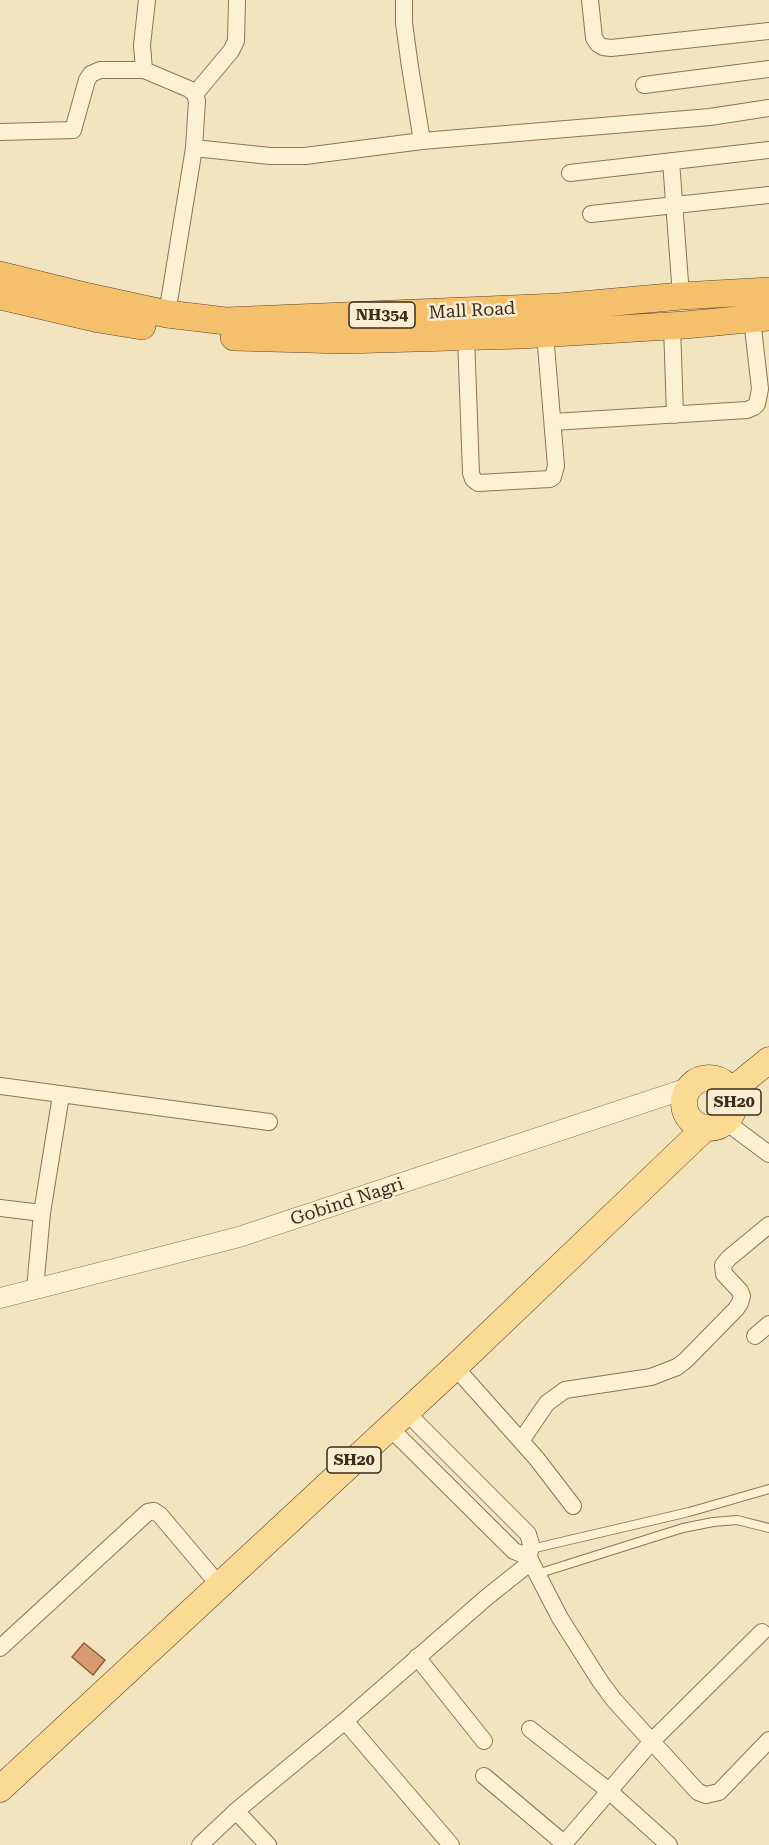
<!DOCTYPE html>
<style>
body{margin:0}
canvas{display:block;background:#f3e4c0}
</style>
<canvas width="769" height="1845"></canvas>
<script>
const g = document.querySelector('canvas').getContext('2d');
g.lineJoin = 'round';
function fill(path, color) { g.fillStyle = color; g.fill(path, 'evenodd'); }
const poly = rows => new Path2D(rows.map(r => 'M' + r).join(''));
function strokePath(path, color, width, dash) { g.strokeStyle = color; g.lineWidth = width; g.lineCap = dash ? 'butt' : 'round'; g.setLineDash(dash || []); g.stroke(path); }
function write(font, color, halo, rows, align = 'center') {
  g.font = font + ' "Roboto Serif",serif'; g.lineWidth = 5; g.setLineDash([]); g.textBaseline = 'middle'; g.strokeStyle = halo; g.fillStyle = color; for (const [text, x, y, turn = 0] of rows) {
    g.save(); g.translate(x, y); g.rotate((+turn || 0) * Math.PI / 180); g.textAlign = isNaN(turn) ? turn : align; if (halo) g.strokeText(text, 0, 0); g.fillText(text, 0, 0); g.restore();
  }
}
const building = poly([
 [84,1643,105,1660,93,1675,72,1657,84,1643]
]);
fill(building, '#d69b71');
strokePath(building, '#915c38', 1.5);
const service = poly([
 [531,1549,689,1512,769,1489],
 [537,1574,683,1528,713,1522,737,1520,769,1528]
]);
const minor = poly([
 [404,0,404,23,410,67,422,141],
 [590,0,594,38,598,44,603,47,611,48,769,31],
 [144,70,142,45,147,0],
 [644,85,769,69],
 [195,94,231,51,236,41,237,0],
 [0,132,73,130,87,80,91,74,100,70,144,70,189,89,195,94,197,101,194,148,167,314],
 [194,148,270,156,305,156,422,141,710,117,769,108],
 [671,161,681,296],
 [570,173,769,150],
 [591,214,769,195],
 [672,326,675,415],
 [466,337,471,473,473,479,478,483,550,479,553,477,556,466,545,334],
 [553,422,747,410,754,407,757,404,760,389,752,319],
 [0,1086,269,1122],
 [726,1122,769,1154],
 [0,1208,42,1213],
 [35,1289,42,1213,61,1095],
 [755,1336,769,1324],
 [455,1367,537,1459,573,1506],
 [406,1412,528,1534,531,1544,529,1557,531,1562,560,1618,600,1681,614,1700,698,1792,706,1795,719,1792,769,1740],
 [389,1427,514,1551,529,1557],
 [521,1441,547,1403,565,1390,651,1377,677,1367,686,1360,736,1309,740,1303,742,1296,740,1291,724,1274,723,1265,729,1258,769,1225],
 [0,1648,148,1512,154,1511,160,1515,219,1585],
 [417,1657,484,1741],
 [345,1721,451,1845],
 [530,1729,609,1791,669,1845],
 [484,1776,566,1845],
 [236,1811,268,1845],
 [200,1845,236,1811,345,1721,487,1597,531,1562],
 [563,1845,652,1741,762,1632]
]);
const tertiary = poly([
 [0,1298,239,1237,688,1088]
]);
const primary = poly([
 '684 1103a25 25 0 1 1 50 0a25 25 0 1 1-50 0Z',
 [731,1091,769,1060],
 [0,1789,455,1367,704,1129]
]);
const trunk = poly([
 [0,275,89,297,167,314,226,321,559,307,681,296,769,291],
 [0,296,99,319,142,326],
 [234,337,344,340,521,335,685,325,769,317]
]);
strokePath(service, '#8f7455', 10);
strokePath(minor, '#8f7455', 18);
strokePath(tertiary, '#8f7455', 21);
strokePath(primary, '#5c422a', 27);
strokePath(trunk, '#5c422a', 28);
strokePath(service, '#fdf1d4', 8);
strokePath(minor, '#fdf1d4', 16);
strokePath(tertiary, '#fdf1d4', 20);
strokePath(primary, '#fbdb93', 26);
strokePath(trunk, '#f4c06c', 27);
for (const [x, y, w] of [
 [382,315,66],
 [734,1102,54],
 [354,1460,54]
]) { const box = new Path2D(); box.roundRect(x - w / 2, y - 13, w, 26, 4.5); g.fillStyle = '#f9eed1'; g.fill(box); strokePath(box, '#3c2c1c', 1.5); }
write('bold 16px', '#3c2c1c', null, [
 ["NH354",382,315],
 ["SH20",734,1102],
 ["SH20",354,1460]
]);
write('18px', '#3c2c1c', '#f9eed1', [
 ["Mall Road",472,311,-3],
 ["Gobind Nagri",347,1202,-18]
]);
</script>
